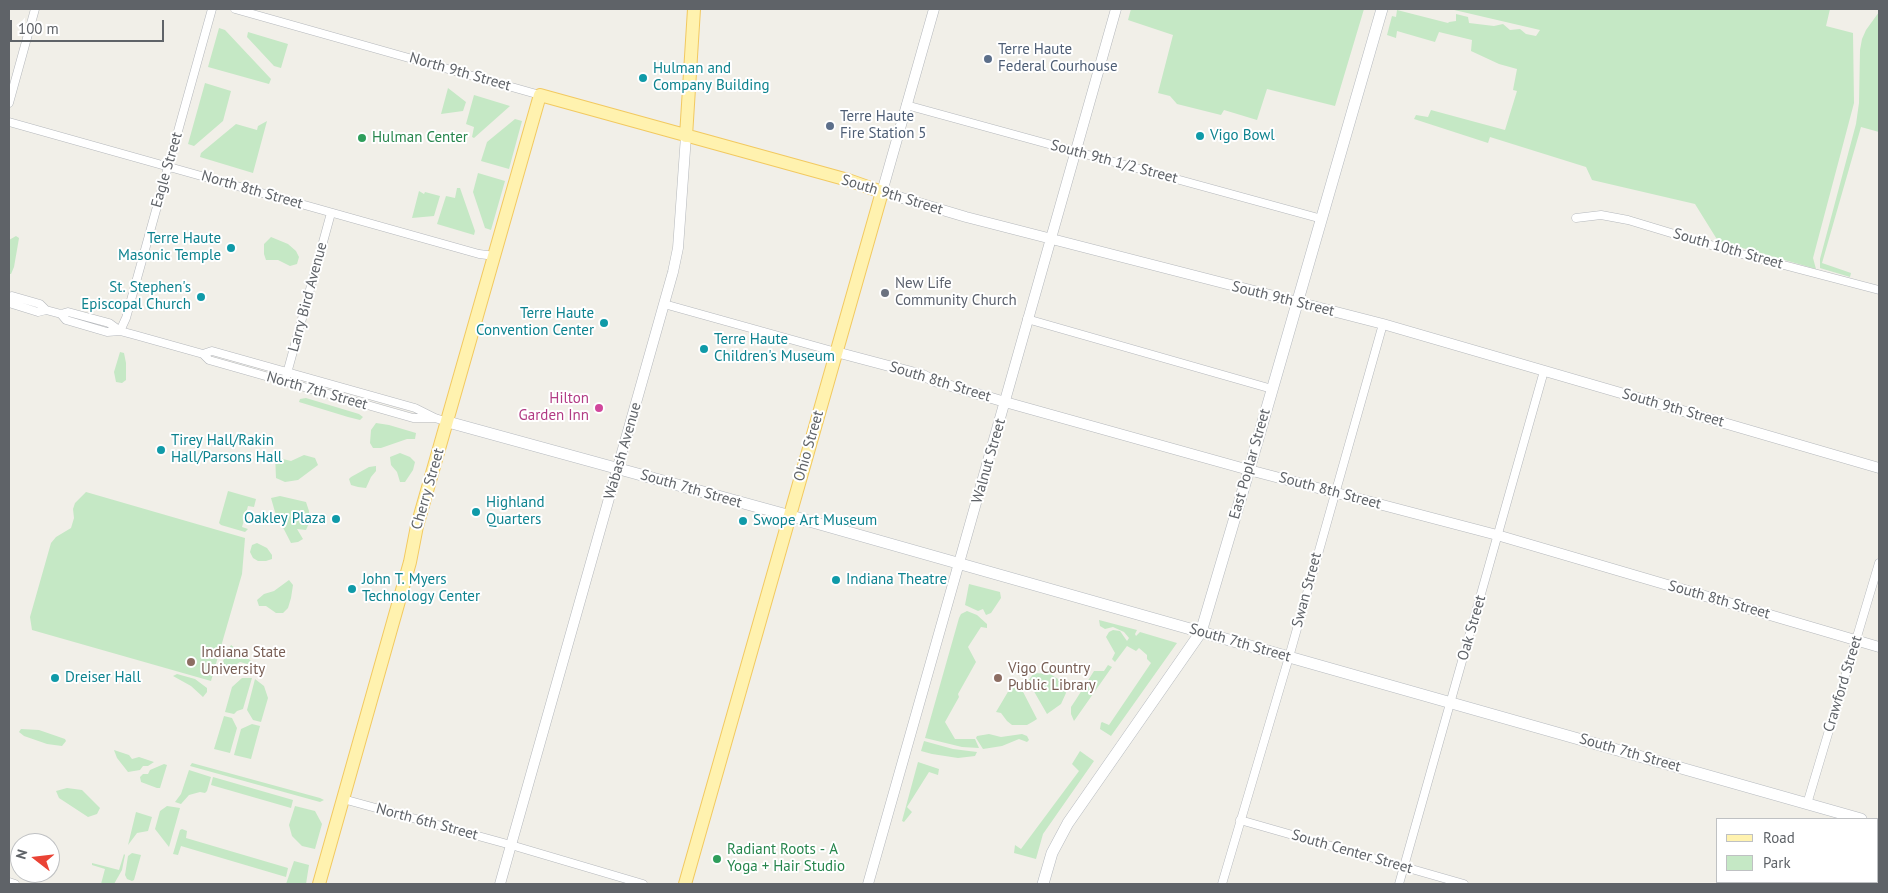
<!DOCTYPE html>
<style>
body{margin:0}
#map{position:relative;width:1888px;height:893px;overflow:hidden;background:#f1efe8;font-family:"PT Sans",sans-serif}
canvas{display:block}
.frame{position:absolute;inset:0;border:10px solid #5f6368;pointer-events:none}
.legend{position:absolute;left:1716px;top:818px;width:162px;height:65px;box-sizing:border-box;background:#fff;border:1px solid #bfc1c3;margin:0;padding:6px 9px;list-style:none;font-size:15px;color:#5f6368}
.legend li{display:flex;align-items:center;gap:10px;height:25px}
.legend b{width:25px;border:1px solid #bfc1c3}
.north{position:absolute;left:10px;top:833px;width:50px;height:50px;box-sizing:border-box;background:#fff;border:1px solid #bfc1c3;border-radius:50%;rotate:286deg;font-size:14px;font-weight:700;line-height:20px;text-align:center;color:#5f6368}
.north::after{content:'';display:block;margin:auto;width:18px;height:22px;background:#ea4335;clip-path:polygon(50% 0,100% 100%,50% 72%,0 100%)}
.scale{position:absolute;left:10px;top:20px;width:154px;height:22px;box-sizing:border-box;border:2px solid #5f6368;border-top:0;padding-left:6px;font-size:15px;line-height:18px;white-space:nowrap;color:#5f6368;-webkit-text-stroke:4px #fff;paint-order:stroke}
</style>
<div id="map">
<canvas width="1888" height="893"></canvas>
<div class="frame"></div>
<ul class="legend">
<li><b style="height:6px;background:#fff2af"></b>Road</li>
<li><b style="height:14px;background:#c5e8c5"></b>Park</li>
</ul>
<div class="north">N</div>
<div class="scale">100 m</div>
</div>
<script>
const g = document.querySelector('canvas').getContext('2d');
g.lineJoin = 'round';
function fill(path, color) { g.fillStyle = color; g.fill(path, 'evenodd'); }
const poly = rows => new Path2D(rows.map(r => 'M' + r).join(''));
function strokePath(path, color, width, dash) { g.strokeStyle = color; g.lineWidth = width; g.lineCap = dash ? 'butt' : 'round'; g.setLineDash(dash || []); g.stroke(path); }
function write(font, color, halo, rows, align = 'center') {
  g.font = font + ' "PT Sans",sans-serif'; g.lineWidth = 4; g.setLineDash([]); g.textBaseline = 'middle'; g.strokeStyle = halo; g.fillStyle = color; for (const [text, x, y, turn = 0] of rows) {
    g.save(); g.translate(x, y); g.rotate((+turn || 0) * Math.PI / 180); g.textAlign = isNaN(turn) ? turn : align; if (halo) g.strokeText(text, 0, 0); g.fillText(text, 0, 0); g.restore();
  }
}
fill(poly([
 [1131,9,1364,9,1335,106,1267,89,1257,120,1224,110,1221,115,1177,104,1170,96,1158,93,1173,35,1128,20],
 [1450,9,1830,9,1826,26,1853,33,1854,103,1813,258,1816,269,1718,241,1695,204,1592,180,1586,167,1490,137,1488,143,1414,119,1416,115,1428,117,1431,110,1505,130,1517,91,1513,90,1517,69,1499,64,1471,51,1472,40,1439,32,1435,42,1397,31,1396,38,1387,35,1392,16,1396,17,1397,10,1448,23,1449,22,1456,21,1456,14,1468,17,1469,23,1494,26,1503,24,1510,30,1520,29,1526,34,1536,36,1540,30],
 [1879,12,1879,132,1861,127,1822,263,1851,273,1850,277,1820,268,1820,259,1856,124,1859,103,1860,50,1862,39,1866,30],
 [219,28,225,30,271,79,269,84,208,67],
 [248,32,288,44,281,68,274,66,247,37],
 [205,83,231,91,223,121,194,146,188,144],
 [448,88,466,102,463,111,441,114],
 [474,95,510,106,474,138,472,137,474,127,466,124],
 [515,119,522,121,509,169,481,161,487,142],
 [267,121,253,173,200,157,201,153,236,124,257,130,258,126],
 [478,173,505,181,491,230,485,228,473,192],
 [457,188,460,188,475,231,474,235,437,224,446,196,455,198],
 [419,191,424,194,425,192,440,196,434,216,412,218],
 [16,236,19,238,18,244,14,267,11,274,9,274,9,240],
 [271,237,288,244,296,251,299,257,297,264,290,266,278,260,266,260,264,254,264,244],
 [120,352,124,353,126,363,126,380,122,383,116,382,114,372],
 [306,398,359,414,363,417,360,420,348,417,299,402,300,399],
 [376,423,389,425,416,433,415,439,407,439,381,448,373,448,370,443,371,430],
 [400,453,410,457,415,462,413,470,405,482,400,482,397,472,391,465,390,457],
 [275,454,283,459,291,461,304,455,315,458,318,465,298,480,285,482,276,478],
 [376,466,376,471,371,477,366,488,358,487,351,485,349,479,351,477,369,467],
 [228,491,256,499,254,507,248,506,242,527,248,529,245,532,221,525,219,523],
 [86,492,245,538,242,574,211,681,32,630,30,617,51,543,56,537,71,528,74,518,73,509,75,503],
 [280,496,306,502,309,511,309,523,306,530,297,529,303,539,298,542,291,543,275,512,271,498],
 [257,543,267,548,272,555,272,559,266,561,258,561,253,558,250,552,252,545],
 [289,580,293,585,291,598,288,608,283,613,276,613,266,606,259,606,257,600,264,594,274,591],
 [969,584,1000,592,1001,598,991,613,986,615,983,609,978,611,965,605],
 [967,611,977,615,987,624,987,628,981,627,968,647,976,662,958,694,959,697,945,722,955,739,975,739,979,748,962,747,925,738,959,618,961,614],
 [1099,620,1137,630,1135,634,1136,636,1140,632,1177,643,1111,736,1100,729,1101,723,1102,722,1109,725,1151,663,1147,659,1147,655,1139,648,1136,651,1127,646,1115,662,1112,659,1115,653,1106,637,1109,632,1113,630,1120,631,1127,641,1129,638,1124,632,1113,627,1105,629,1100,626],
 [231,645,248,658,253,663,247,664,240,662,226,671,223,661],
 [1108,665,1112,667,1074,721,1071,714,1071,707,1075,701,1094,671,1104,671],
 [1034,673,1050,674,1058,679,1062,683,1066,693,1061,704,1047,714,1028,681],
 [177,674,195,679,207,688,207,692,203,697,191,686,173,676],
 [242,678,252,678,243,709,237,711,234,714,225,712,232,687],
 [255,679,264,686,268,698,261,722,253,720,247,710],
 [1012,685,1020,686,1037,719,1034,721,1027,725,1012,725,1007,721,1001,713,996,712],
 [224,716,232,718,237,728,230,753,214,749],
 [252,724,260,726,251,759,234,755,241,729],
 [21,729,39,730,65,739,66,741,62,746,47,744,24,736,19,732],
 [989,734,1001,737,1022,734,1027,736,1029,740,1027,742,1019,739,1002,746,983,749,976,738,977,736],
 [924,741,953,749,977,752,975,756,958,758,932,754,921,751],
 [114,750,129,755,132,759,139,757,154,762,148,766,143,766,140,770,128,772,117,758],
 [1080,751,1094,761,1043,834,1036,859,1014,853,1015,845,1021,849,1079,771,1072,764],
 [918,762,939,769,938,775,929,772,907,807,912,812,904,822,902,821],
 [192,763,320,798,324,800,320,802,190,766],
 [164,764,167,765,160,788,157,788,141,782,140,777,143,774,148,774,150,770],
 [189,770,211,777,207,791,205,793,200,792,189,795,181,804,175,802,181,794],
 [213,777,293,800,291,808,211,785],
 [67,788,82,790,100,808,97,814,88,817,59,798,56,791],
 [167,806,180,808,169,847,155,829,160,811],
 [295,806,315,811,322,824,315,849,302,846,292,836,289,825],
 [136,812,152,817,148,831,137,833,128,845],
 [182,829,187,831,186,838,288,868,286,877,181,846,178,855,173,854,180,830],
 [132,853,141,855,134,880,132,881,127,879,125,875,128,856],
 [124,854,125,855,122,870,114,884,101,884,105,869,92,865,92,863,119,870],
 [294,861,309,865,306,884,286,884]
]), '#c5e8c5');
const minor = poly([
 [235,9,540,95],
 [9,103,35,9],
 [906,105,1322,219],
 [9,122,479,254,495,256],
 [1576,218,1601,215,1628,220,1734,252,1879,290],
 [9,297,12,296,40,304,46,310,61,314,68,312,109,323,120,331],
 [9,303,38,312,46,310],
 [664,304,836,352],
 [61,314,66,320,107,332,120,331,135,335,203,354,209,360,413,418,435,418],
 [1027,319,1272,389],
 [120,331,126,318,212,9],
 [203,354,212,351,415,408,435,418,448,422],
 [286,377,331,213],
 [343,799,511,845,643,884],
 [1807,804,1879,563],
 [1240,820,1464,884],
 [9,882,15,884],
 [1222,884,1289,657,1383,324],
 [1399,884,1544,371]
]);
const tertiary = poly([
 [934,9,882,192,966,217,1383,324,1879,468],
 [836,352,923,375,934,381,1005,402,1249,470,1497,535,1879,647],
 [500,884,673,272,678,248,686,136],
 [868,884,1116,9]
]);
const secondary = poly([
 [448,422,809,521,1861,819],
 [1877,824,1879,824],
 [1043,884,1052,853,1068,823,1201,632,1249,470,1382,9]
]);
const primary = poly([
 [686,136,694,9],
 [319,884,410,562,417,526,540,95,848,180,882,192,685,884]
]);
strokePath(minor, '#b5b8bc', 9);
strokePath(tertiary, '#b5b8bc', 11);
strokePath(secondary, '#b6babf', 12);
strokePath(primary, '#f2c960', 14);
strokePath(minor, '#fff', 8);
strokePath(tertiary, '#fff', 10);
strokePath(secondary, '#fff', 11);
strokePath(primary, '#fff2af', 12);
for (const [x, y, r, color] of [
 [988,59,5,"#5c6f8a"],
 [643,78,5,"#0f9aa8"],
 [830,126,5,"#5c6f8a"],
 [1200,136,5,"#0f9aa8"],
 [362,138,5,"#2e9e5b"],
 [231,248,5,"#0f9aa8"],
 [885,293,5,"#6b7280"],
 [201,297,5,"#0f9aa8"],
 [604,323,5,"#0f9aa8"],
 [704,349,5,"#0f9aa8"],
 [599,408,5,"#d1479c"],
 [161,450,5,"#0f9aa8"],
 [476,512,5,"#0f9aa8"],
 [336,519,5,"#0f9aa8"],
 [743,521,5,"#0f9aa8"],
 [836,580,5,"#0f9aa8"],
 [352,589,5,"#0f9aa8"],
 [191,662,5,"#8d6e63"],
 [55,678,5,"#0f9aa8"],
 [998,678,5,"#8d6e63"],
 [717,859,5,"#2e9e5b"]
]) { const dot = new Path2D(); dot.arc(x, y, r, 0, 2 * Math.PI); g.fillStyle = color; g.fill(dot); strokePath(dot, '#fff', 2); }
write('15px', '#4e5e75', '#fff', [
 ["Terre Haute",998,50],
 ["Federal Courhouse",998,67],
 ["Terre Haute",840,117],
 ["Fire Station 5",840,134]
], 'left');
write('15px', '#0d838f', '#fff', [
 ["Hulman and",653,69],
 ["Company Building",653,86],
 ["Vigo Bowl",1210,136],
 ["Terre Haute",221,239,"right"],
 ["Masonic Temple",221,256,"right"],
 ["St. Stephen's",191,288,"right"],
 ["Episcopal Church",191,305,"right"],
 ["Terre Haute",594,314,"right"],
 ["Convention Center",594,331,"right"],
 ["Terre Haute",714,340],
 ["Children's Museum",714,357],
 ["Tirey Hall/Rakin",171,441],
 ["Hall/Parsons Hall",171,458],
 ["Highland",486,503],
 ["Quarters",486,520],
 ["Oakley Plaza",326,519,"right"],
 ["Swope Art Museum",753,521],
 ["John T. Myers",362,580],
 ["Technology Center",362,597],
 ["Indiana Theatre",846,580],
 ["Dreiser Hall",65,678]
], 'left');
write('15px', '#5f6368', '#fff', [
 ["North 9th Street",460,72,16],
 ["South 9th 1/2 Street",1114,162,15],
 ["Eagle Street",167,170,-74],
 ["North 8th Street",252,190,16],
 ["South 9th Street",892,195,17],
 ["South 10th Street",1728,249,16],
 ["Larry Bird Avenue",308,297,-75],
 ["South 9th Street",1283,299,14],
 ["South 8th Street",940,382,17],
 ["North 7th Street",317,391,16],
 ["South 9th Street",1673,408,16],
 ["Ohio Street",809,446,-74],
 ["Wabash Avenue",623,451,-74],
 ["Walnut Street",989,461,-74],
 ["East Poplar Street",1250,464,-74],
 ["Cherry Street",428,489,-74],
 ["South 7th Street",691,489,16],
 ["South 8th Street",1330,491,15],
 ["Swan Street",1307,590,-75],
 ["South 8th Street",1719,600,16],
 ["Oak Street",1472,628,-74],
 ["South 7th Street",1240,643,16],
 ["Crawford Street",1843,684,-73],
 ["South 7th Street",1630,753,16],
 ["North 6th Street",427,822,15],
 ["South Center Street",1352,852,16]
]);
write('15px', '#27864d', '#fff', [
 ["Hulman Center",372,138],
 ["Radiant Roots - A",727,850],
 ["Yoga + Hair Studio",727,867]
], 'left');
write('15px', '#5b616d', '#fff', [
 ["New Life",895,284],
 ["Community Church",895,301]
], 'left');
write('15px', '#b23c85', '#fff', [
 ["Hilton",589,399],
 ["Garden Inn",589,416]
], 'right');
write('15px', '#785e54', '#fff', [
 ["Indiana State",201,653],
 ["University",201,670],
 ["Vigo Country",1008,669],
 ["Public Library",1008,686]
], 'left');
</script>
